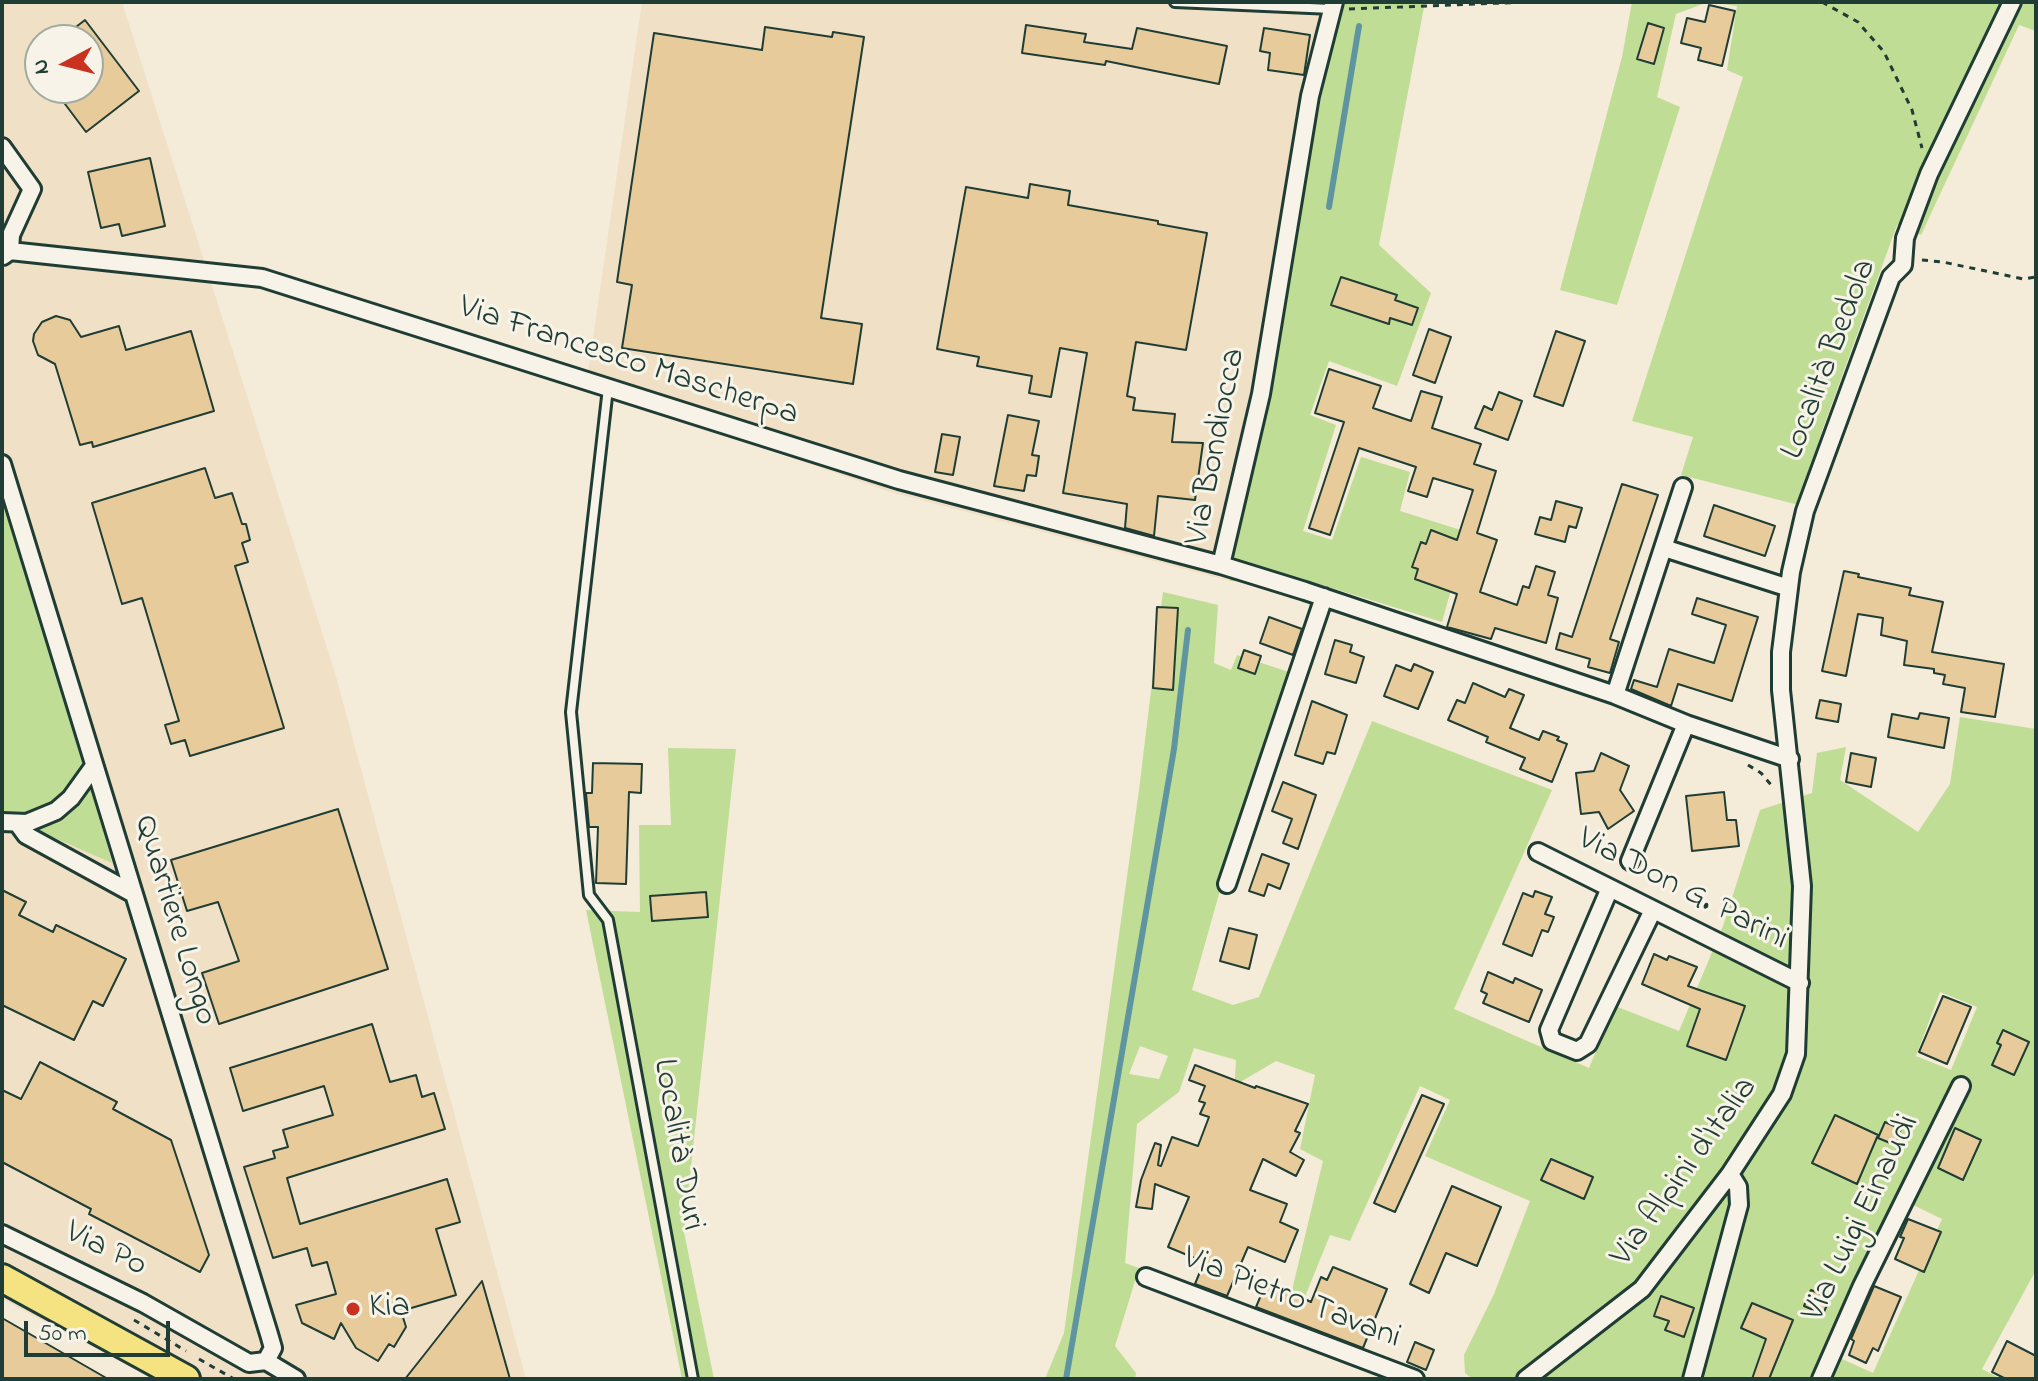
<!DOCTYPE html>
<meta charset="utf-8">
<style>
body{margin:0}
#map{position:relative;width:2038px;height:1381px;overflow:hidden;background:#f4ebd9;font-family:"Indie Flower",sans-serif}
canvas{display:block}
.frame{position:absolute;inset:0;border:4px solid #1f3d34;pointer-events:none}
.north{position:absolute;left:24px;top:24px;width:80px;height:80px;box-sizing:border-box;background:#f7f3e8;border:2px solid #a1aaa0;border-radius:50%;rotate:263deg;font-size:22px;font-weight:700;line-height:32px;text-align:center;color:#1f3d34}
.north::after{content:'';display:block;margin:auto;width:28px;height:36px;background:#c8321e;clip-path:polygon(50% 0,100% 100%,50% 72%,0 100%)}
.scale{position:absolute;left:24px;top:1321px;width:146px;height:36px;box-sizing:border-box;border:4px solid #1f3d34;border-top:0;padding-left:10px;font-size:24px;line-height:28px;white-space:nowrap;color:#1f3d34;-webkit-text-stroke:6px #f7f3e8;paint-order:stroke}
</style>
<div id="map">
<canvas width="2038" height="1381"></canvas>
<div class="frame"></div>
<div class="north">N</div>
<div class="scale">50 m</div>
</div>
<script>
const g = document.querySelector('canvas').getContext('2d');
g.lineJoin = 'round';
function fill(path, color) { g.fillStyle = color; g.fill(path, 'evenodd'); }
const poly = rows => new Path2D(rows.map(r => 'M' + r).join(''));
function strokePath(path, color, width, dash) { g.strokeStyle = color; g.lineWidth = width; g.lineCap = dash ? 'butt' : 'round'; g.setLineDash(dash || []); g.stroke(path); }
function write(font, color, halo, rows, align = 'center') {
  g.font = font + ' "Indie Flower",sans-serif'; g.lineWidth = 6; g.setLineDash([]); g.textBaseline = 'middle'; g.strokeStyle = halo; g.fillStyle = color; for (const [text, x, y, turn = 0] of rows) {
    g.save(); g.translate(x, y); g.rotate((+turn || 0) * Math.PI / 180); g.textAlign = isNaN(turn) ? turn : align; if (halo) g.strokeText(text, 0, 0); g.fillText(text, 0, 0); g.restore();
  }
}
fill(poly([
 [2,2,122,2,335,673,526,1379,153,1379,2,1299],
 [40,40,88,40,88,88,40,88],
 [642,2,1192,2,1338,10,1261,407,1227,545,1230,581,890,492,586,386]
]), '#f0e1c6');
fill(poly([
 [1192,2,1425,2,1379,245,1431,293,1397,386,1329,361,1310,415,1336,425,1303,531,1332,540,1361,457,1410,472,1400,511,1467,532,1442,622,1319,584,1230,581,1226,545,1261,407,1338,10],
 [1632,2,2036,2,2036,31,2019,25,1921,235,1897,225,1822,431,1799,505,1681,475,1693,437,1632,421,1743,77,1727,70,1737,6,1708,2,1676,14,1657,97,1680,107,1617,305,1560,290,1622,57],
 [2,462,112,863,2,815],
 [1163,592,1218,605,1214,663,1231,670,1237,655,1292,673,1226,869,1192,990,1233,1005,1259,997,1372,721,1552,790,1454,1009,1589,1068,1615,1006,1679,1031,1723,926,1760,810,1812,793,1817,753,1846,747,1840,780,1918,832,1950,784,1960,717,2036,729,2036,1270,1982,1369,2001,1379,1473,1379,1465,1373,1464,1355,1494,1294,1530,1201,1425,1156,1450,1100,1420,1086,1350,1241,1330,1235,1298,1314,1287,1311,1323,1161,1300,1149,1315,1075,1276,1061,1242,1081,1234,1095,1236,1060,1194,1048,1179,1092,1137,1124,1125,1263,1139,1268,1115,1346,1136,1373,1135,1379,1045,1379,1064,1333,1139,790],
 [1940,992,1977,1007,1951,1070,1916,1056],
 [1140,1046,1168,1056,1159,1079,1129,1074],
 [1905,1201,1942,1219,1873,1373,1831,1354],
 [668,748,736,749,684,1232,714,1379,682,1379,586,910,640,912,639,825,671,825]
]), '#c0dd95');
strokePath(poly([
 [1329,207,1359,26],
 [1066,1379,1174,749,1188,630]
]), '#5f95a1', 6);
const building = poly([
 [1709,5,1735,11,1722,66,1698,60,1701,48,1681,43,1687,18,1705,22,1709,5],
 [85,20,139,91,86,132,53,88,88,88,88,40,59,40,85,20],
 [1648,23,1664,28,1654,64,1637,59,1648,23],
 [1026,25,1086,34,1084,42,1132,49,1137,28,1227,46,1219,84,1106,61,1105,65,1022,53,1026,25],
 [765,27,832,37,833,32,864,37,821,318,862,324,853,384,622,348,632,285,617,282,654,33,762,50,765,27],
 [1264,28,1310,35,1304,75,1268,70,1270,53,1260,51,1264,28],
 [150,158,165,226,122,236,119,224,101,228,88,172,150,158],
 [1030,184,1070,191,1068,205,1158,221,1158,224,1207,233,1186,350,1136,342,1127,396,1135,398,1133,410,1175,414,1172,442,1203,443,1195,500,1158,496,1154,536,1125,528,1127,504,1063,493,1087,353,1060,348,1051,397,1029,393,1032,376,977,366,979,357,937,349,966,187,1028,198,1030,184],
 [1341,277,1397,295,1395,300,1418,308,1412,325,1390,318,1389,324,1331,305,1341,277],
 [56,316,70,320,81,337,119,326,126,350,191,331,214,411,93,447,92,442,80,445,55,364,38,355,33,341,34,334,42,322,56,316],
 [1429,329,1451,337,1435,383,1413,375,1429,329],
 [1556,331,1585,341,1563,406,1534,396,1556,331],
 [1329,369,1381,386,1373,408,1411,421,1421,391,1442,397,1432,428,1481,444,1474,464,1496,471,1477,533,1497,540,1480,592,1517,605,1523,586,1529,588,1536,566,1555,572,1548,595,1558,598,1546,643,1495,628,1491,639,1447,627,1457,594,1415,579,1418,569,1412,567,1421,542,1426,544,1431,530,1457,540,1473,490,1433,478,1427,497,1408,491,1416,467,1359,448,1330,535,1309,528,1344,422,1315,413,1329,369],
 [1499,392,1522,401,1508,440,1475,428,1484,406,1492,410,1499,392],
 [1008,415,1039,421,1032,455,1039,456,1036,476,1027,475,1024,491,994,486,1008,415],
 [942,434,960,437,953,475,935,472,942,434],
 [205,468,215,498,232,493,242,524,246,524,250,540,242,543,248,562,235,566,284,728,190,756,185,740,171,744,165,725,179,721,142,598,122,604,92,503,205,468],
 [1622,484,1658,495,1610,639,1619,642,1610,673,1588,667,1590,659,1556,649,1560,633,1572,637,1622,484],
 [1556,501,1582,508,1576,528,1569,526,1565,542,1535,534,1540,517,1551,520,1556,501],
 [1714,505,1775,526,1765,556,1704,536,1714,505],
 [1844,571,1859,574,1858,577,1911,588,1909,595,1943,602,1932,652,2004,664,1995,717,1961,712,1965,688,1943,684,1945,675,1934,673,1934,669,1904,665,1907,641,1881,635,1883,618,1858,614,1846,676,1822,671,1844,571],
 [1697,598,1758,617,1732,701,1678,684,1671,706,1631,689,1634,680,1657,687,1669,649,1714,663,1726,625,1692,614,1697,598],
 [1157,607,1178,608,1173,690,1153,688,1157,607],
 [1269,617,1302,629,1293,655,1260,643,1269,617],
 [1335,640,1352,645,1350,652,1364,657,1356,683,1325,674,1335,640],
 [1244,650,1261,656,1255,674,1238,668,1244,650],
 [1414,664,1433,672,1418,709,1384,696,1396,665,1411,671,1414,664],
 [1473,683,1505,697,1509,689,1524,695,1510,728,1539,740,1543,731,1559,737,1557,740,1567,744,1552,782,1520,769,1525,758,1486,742,1488,737,1448,720,1457,700,1465,703,1473,683],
 [1820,700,1841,704,1838,722,1816,718,1820,700],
 [1312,701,1347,715,1335,754,1327,752,1323,764,1295,755,1312,701],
 [1920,713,1949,718,1944,748,1888,737,1892,714,1918,719,1920,713],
 [1601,753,1629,766,1620,790,1634,811,1608,829,1599,812,1581,814,1576,773,1594,771,1601,753],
 [1851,753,1876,758,1871,787,1846,782,1851,753],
 [593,763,642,764,641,793,629,792,626,884,596,883,598,827,589,827,586,793,592,793,593,763],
 [1283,782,1316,795,1298,849,1283,843,1292,819,1272,811,1283,782],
 [1724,792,1727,820,1736,820,1739,846,1692,851,1686,796,1724,792],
 [338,809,388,969,219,1024,202,973,239,961,218,902,187,911,171,860,338,809],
 [1262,854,1289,864,1280,889,1268,884,1264,896,1249,891,1262,854],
 [2,890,26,902,19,915,53,932,56,925,126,959,103,1006,93,1001,74,1040,2,1005,2,890],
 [1535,891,1552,897,1545,914,1554,917,1548,932,1542,930,1532,956,1503,944,1523,893,1533,897,1535,891],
 [706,892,708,917,652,921,650,896,706,892],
 [1229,928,1257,935,1249,969,1220,961,1229,928],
 [1654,954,1667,960,1669,956,1697,967,1688,986,1745,1006,1726,1060,1687,1046,1700,1009,1642,984,1654,954],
 [1488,972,1513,983,1515,978,1542,990,1529,1022,1483,1003,1487,994,1481,991,1488,972],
 [1943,996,1971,1007,1947,1064,1919,1052,1943,996],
 [372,1024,390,1082,416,1075,422,1097,434,1093,445,1129,287,1178,300,1224,447,1179,460,1222,436,1229,456,1295,401,1311,406,1327,394,1347,389,1344,378,1361,356,1348,341,1323,334,1339,302,1323,296,1305,336,1294,327,1262,312,1266,307,1248,273,1258,244,1167,275,1158,273,1151,288,1147,283,1130,333,1115,324,1086,243,1111,230,1068,372,1024],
 [2003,1030,2029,1042,2014,1075,1992,1065,2001,1045,1997,1043,2003,1030],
 [40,1062,117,1102,113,1109,171,1140,209,1255,200,1272,89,1214,91,1209,2,1162,2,1090,21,1099,40,1062],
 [1195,1065,1255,1088,1256,1086,1308,1104,1295,1131,1300,1133,1290,1152,1304,1160,1296,1176,1263,1159,1250,1190,1287,1204,1280,1222,1298,1230,1291,1247,1285,1262,1248,1247,1227,1296,1195,1284,1204,1262,1168,1247,1189,1197,1155,1184,1152,1209,1136,1207,1141,1180,1155,1143,1161,1145,1158,1165,1161,1166,1172,1137,1198,1146,1209,1117,1200,1114,1205,1103,1199,1101,1205,1086,1189,1080,1195,1065],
 [1422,1095,1444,1104,1395,1212,1374,1203,1422,1095],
 [1835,1115,1878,1135,1857,1184,1812,1163,1835,1115],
 [1885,1122,1901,1129,1895,1145,1878,1138,1885,1122],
 [1955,1128,1981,1140,1963,1180,1938,1168,1955,1128],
 [1551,1159,1593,1177,1584,1199,1541,1180,1551,1159],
 [1452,1186,1501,1207,1477,1266,1446,1253,1429,1293,1410,1284,1452,1186],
 [1908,1219,1941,1232,1924,1272,1895,1259,1904,1238,1900,1237,1908,1219],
 [1333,1267,1387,1289,1363,1348,1256,1307,1267,1281,1311,1302,1321,1277,1327,1280,1333,1267],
 [482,1281,510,1379,405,1379,424,1355,482,1281],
 [1874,1286,1901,1297,1878,1351,1873,1348,1866,1363,1849,1355,1854,1341,1851,1339,1874,1286],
 [1811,1290,1830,1298,1823,1314,1804,1306,1811,1290],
 [1661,1296,1694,1308,1684,1337,1665,1330,1669,1321,1654,1316,1661,1296],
 [1752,1303,1793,1320,1769,1379,1752,1379,1766,1339,1741,1328,1752,1303],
 [2,1318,108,1379,2,1379,2,1318],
 [2007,1341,2036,1356,2036,1379,2006,1379,1992,1372,2007,1341],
 [1415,1342,1434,1350,1426,1370,1407,1362,1415,1342]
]);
fill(building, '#e7cb9b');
strokePath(building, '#1f3d34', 2);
const lane = poly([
 [1175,2,1332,9],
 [608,388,571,712,589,895,608,920,693,1379]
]);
const street = poly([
 [1334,2,1310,96,1261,394,1221,565,1305,591,1615,695,1686,724,1790,759],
 [2,147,32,189,11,235,10,251,3,256],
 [10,251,262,278,899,480,1221,565],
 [2,464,269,1334,273,1348,266,1361],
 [1664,548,1789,588],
 [1615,695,1683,487],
 [2,822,27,823,56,811,71,798,94,766],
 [18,824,26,835,132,893],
 [1538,852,1800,983],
 [1630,861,1686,724],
 [1227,884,1324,597],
 [1610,888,1549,1030,1552,1041,1577,1051,1588,1044,1653,910],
 [2,1234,143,1303,249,1363,266,1361],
 [1146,1277,1415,1379],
 [266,1361,296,1379],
 [1526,1379,1642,1289,1730,1174,1782,1094,1796,1054,1802,886,1781,690,1781,652,1791,572,1805,511,1891,277,1903,265,1905,238,1929,174,2012,2],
 [1692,1379,1739,1205,1738,1187,1730,1174],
 [1821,1379,1862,1286,1961,1086]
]);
const primary = poly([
 [2,1278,186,1379]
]);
strokePath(lane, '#1f3d34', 14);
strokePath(street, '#1f3d34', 22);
strokePath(primary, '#1f3d34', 32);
strokePath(poly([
 [1822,2,1858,22,1884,52,1912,110,1922,148],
 [1349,9,1528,2],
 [1922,260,1943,262,2023,279,2036,277],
 [1748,765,1761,773,1772,786],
 [134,1320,186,1351],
 [199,1359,234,1379]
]), '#1f3d34', 3, [6, 6]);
strokePath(lane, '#f7f3e8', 8);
strokePath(street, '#f7f3e8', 16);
strokePath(primary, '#f5e382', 26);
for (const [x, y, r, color] of [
 [353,1309,8,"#c8321e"]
]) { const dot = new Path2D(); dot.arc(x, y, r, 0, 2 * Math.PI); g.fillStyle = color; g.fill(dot); strokePath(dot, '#f7f3e8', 3); }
write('34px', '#1f3d34', '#f7f3e8', [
 ["Località Bedola",1831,360,-69],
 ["Via Francesco Mascherpa",628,363,18],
 ["Via Bondiocca",1218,447,-79],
 ["Via Don G. Parini",1682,891,27],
 ["Quartiere Longo",173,921,73],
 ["Località Duri",676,1145,80],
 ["Via Alpini d'Italia",1686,1173,-54],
 ["Via Luigi Einaudi",1863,1219,-64],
 ["Via Po",105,1251,26],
 ["Via Pietro Tavani",1291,1300,21]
]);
write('34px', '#1f3d34', '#f7f3e8', [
 ["Kia",369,1309]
], 'left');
</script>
